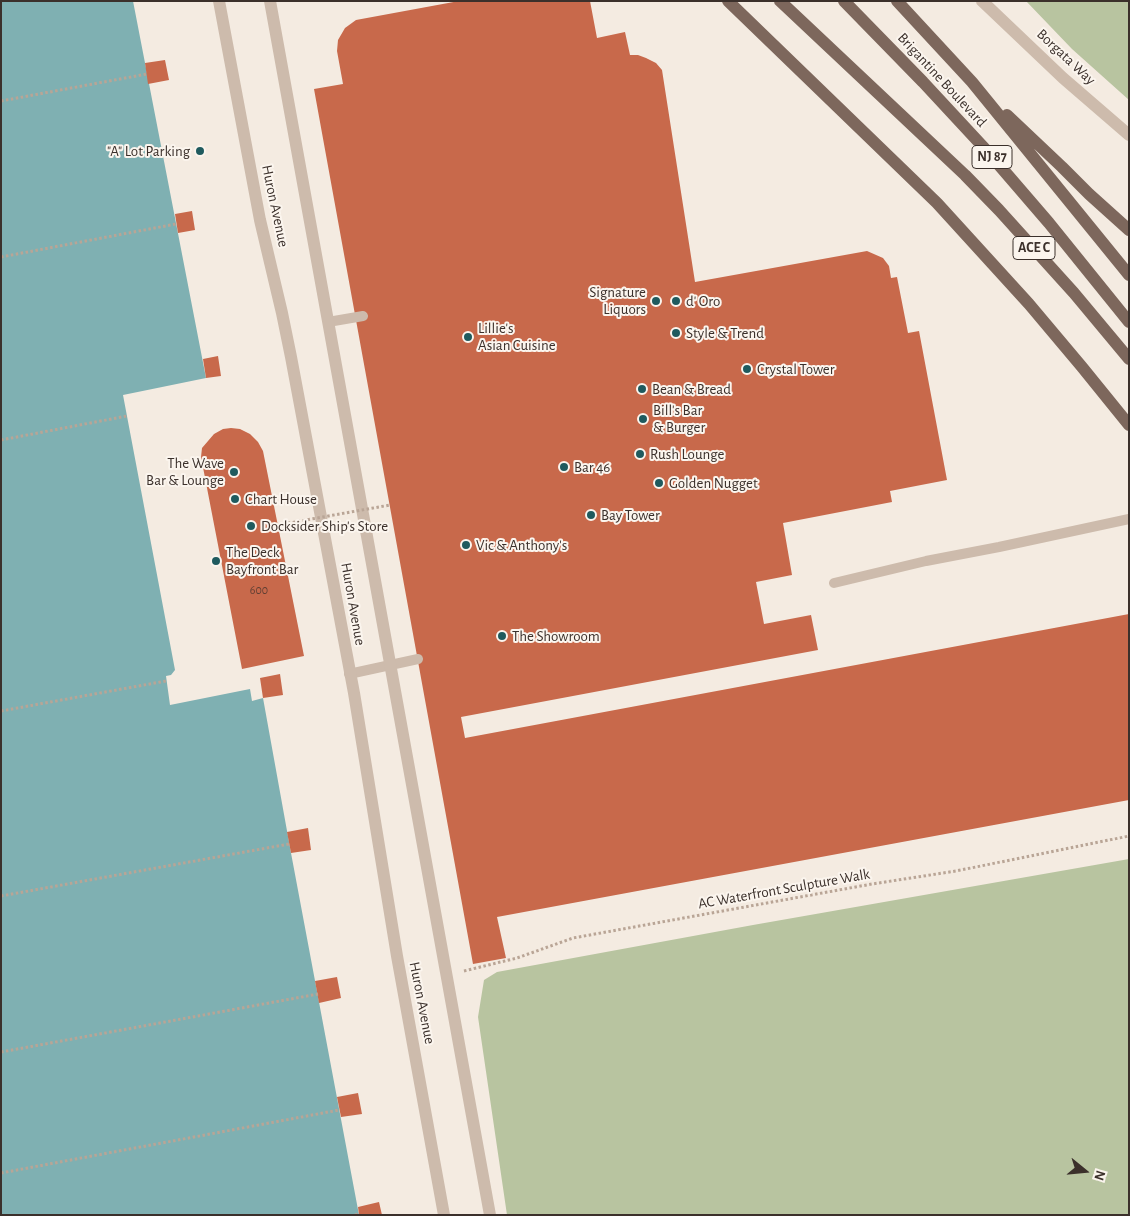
<!DOCTYPE html>
<style>
body{margin:0}
#map{position:relative;width:1130px;height:1216px;overflow:hidden;background:#f4ebe1;font-family:"Alegreya Sans",sans-serif}
canvas{display:block}
.frame{position:absolute;inset:0;border:2px solid #3b302b;pointer-events:none}
.north{position:absolute;left:1060px;top:1146px;width:50px;height:50px;-webkit-text-stroke:4px #fbf5ee;paint-order:stroke;rotate:107deg;font-size:14px;font-weight:700;line-height:20px;text-align:center;color:#3b302b}
.north::after{content:'';display:block;margin:auto;width:18px;height:22px;background:#3b302b;clip-path:polygon(50% 0,100% 100%,50% 72%,0 100%)}
</style>
<div id="map">
<canvas width="1130" height="1216"></canvas>
<div class="frame"></div>
<div class="north">N</div>
</div>
<script>
const g = document.querySelector('canvas').getContext('2d');
g.lineJoin = 'round';
function fill(path, color) { g.fillStyle = color; g.fill(path, 'evenodd'); }
const poly = rows => new Path2D(rows.map(r => 'M' + r).join(''));
function strokePath(path, color, width, dash) { g.strokeStyle = color; g.lineWidth = width; g.lineCap = dash ? 'butt' : 'round'; g.setLineDash(dash || []); g.stroke(path); }
function write(font, color, halo, rows, align = 'center') {
  g.font = font + ' "Alegreya Sans",sans-serif'; g.lineWidth = 4; g.setLineDash([]); g.textBaseline = 'middle'; g.strokeStyle = halo; g.fillStyle = color; for (const [text, x, y, turn = 0] of rows) {
    g.save(); g.translate(x, y); g.rotate((+turn || 0) * Math.PI / 180); g.textAlign = isNaN(turn) ? turn : align; if (halo) g.strokeText(text, 0, 0); g.fillText(text, 0, 0); g.restore();
  }
}
fill(poly([
 [1026,1,1129,1,1129,100,1072,49],
 [1129,859,1129,1215,507,1215,478,1017,484,980,497,972,753,925]
]), '#b8c4a0');
fill(poly([
 [1,1,133,1,206,378,123,395,175,670,171,675,166,676,170,705,250,689,252,701,263,698,291,853,359,1215,1,1215]
]), '#7fb0b2');
fill(poly([
 [459,1,590,1,597,38,625,32,630,55,638,55,646,58,656,63,662,70,695,282,867,251,883,258,889,266,891,278,897,277,908,333,919,331,947,480,890,491,892,502,783,523,792,575,756,582,764,624,811,615,818,650,461,717,465,738,1129,614,1129,800,497,917,506,958,473,964,314,89,343,84,337,51,338,40,345,28,356,20],
 [165,60,169,80,148,84,145,63],
 [192,211,195,230,178,233,175,214],
 [218,356,221,376,206,378,203,359],
 [231,428,240,429,250,434,258,442,263,451,304,656,242,669,201,457,202,448,214,434,223,429],
 [280,674,283,695,263,698,260,678],
 [308,828,311,850,291,853,287,832],
 [337,977,341,998,319,1003,315,981],
 [358,1093,362,1114,341,1117,337,1097],
 [379,1202,382,1215,359,1215,358,1207]
]), '#c8694b');
strokePath(poly([
 [1,101,147,74],
 [1,257,176,224],
 [1,440,127,416],
 [1,711,166,681],
 [1,896,289,844],
 [464,971,517,958,573,938,872,884,956,871,1129,836],
 [1,1052,318,994],
 [1,1173,339,1110],
 [355,1215,359,1214]
]), '#b9a596', 3, [2.5, 2.5]);
strokePath(poly([
 [328,322,363,316],
 [834,583,926,561,999,547,1129,519],
 [349,674,418,659]
]), '#cdbbac', 10);
strokePath(poly([
 [219,1,260,220,282,313,291,357,354,693,397,956,444,1215],
 [270,1,490,1215],
 [982,1,1063,78,1129,135]
]), '#cdbbac', 12);
strokePath(poly([
 [728,1,937,203,1029,304,1082,367,1129,425],
 [780,1,965,175,999,210,1074,293,1129,359],
 [844,1,923,82,987,151,1049,223,1129,322],
 [897,1,972,82,1129,275],
 [1007,115,1062,167,1089,194,1129,230]
]), '#7d675c', 12);
strokePath(poly([
 [278,525,390,505]
]), '#b9a596', 3, [2.5, 2.5]);
for (const [x, y, r, color] of [
 [200,151,5,"#1f5a5e"],
 [656,301,5,"#1f5a5e"],
 [676,301,5,"#1f5a5e"],
 [676,333,5,"#1f5a5e"],
 [468,337,5,"#1f5a5e"],
 [747,369,5,"#1f5a5e"],
 [642,389,5,"#1f5a5e"],
 [643,419,5,"#1f5a5e"],
 [640,454,5,"#1f5a5e"],
 [564,467,5,"#1f5a5e"],
 [234,472,5,"#1f5a5e"],
 [659,483,5,"#1f5a5e"],
 [235,499,5,"#1f5a5e"],
 [591,515,5,"#1f5a5e"],
 [251,526,5,"#1f5a5e"],
 [466,545,5,"#1f5a5e"],
 [216,561,5,"#1f5a5e"],
 [502,636,5,"#1f5a5e"]
]) { const dot = new Path2D(); dot.arc(x, y, r, 0, 2 * Math.PI); g.fillStyle = color; g.fill(dot); strokePath(dot, '#fbf5ee', 2); }
write('12px', '#5e3e33', null, [
 ["600",259,590]
]);
for (const [x, y, w] of [
 [992,157,40],
 [1034,248,42]
]) { const box = new Path2D(); box.roundRect(x - w / 2, y - 11.5, w, 23, 4); g.fillStyle = '#fbf5ee'; g.fill(box); strokePath(box, '#3b302b', 1); }
write('bold 14px', '#3b302b', null, [
 ["NJ 87",992,157],
 ["ACE C",1034,248]
]);
write('15px', '#3b302b', '#fbf5ee', [
 ["Borgata Way",1066,57,43],
 ["Brigantine Boulevard",942,80,47],
 ["Huron Avenue",275,206,78],
 ["Huron Avenue",353,604,80],
 ["AC Waterfront Sculpture Walk",784,889,-10],
 ["Huron Avenue",422,1003,79]
]);
write('15px', '#3b302b', '#fbf5ee', [
 ["\"A\" Lot Parking",190,151,"right"],
 ["Signature",646,292,"right"],
 ["Liquors",646,309,"right"],
 ["d' Oro",686,301],
 ["Lillie's",478,328],
 ["Asian Cuisine",478,345],
 ["Style & Trend",686,333],
 ["Crystal Tower",757,369],
 ["Bean & Bread",652,389],
 ["Bill's Bar",653,410],
 ["& Burger",653,427],
 ["Rush Lounge",650,454],
 ["The Wave",224,463,"right"],
 ["Bar & Lounge",224,480,"right"],
 ["Bar 46",574,467],
 ["Golden Nugget",669,483],
 ["Chart House",245,499],
 ["Bay Tower",601,515],
 ["Docksider Ship's Store",261,526],
 ["Vic & Anthony's",476,545],
 ["The Deck",226,552],
 ["Bayfront Bar",226,569],
 ["The Showroom",512,636]
], 'left');
</script>
